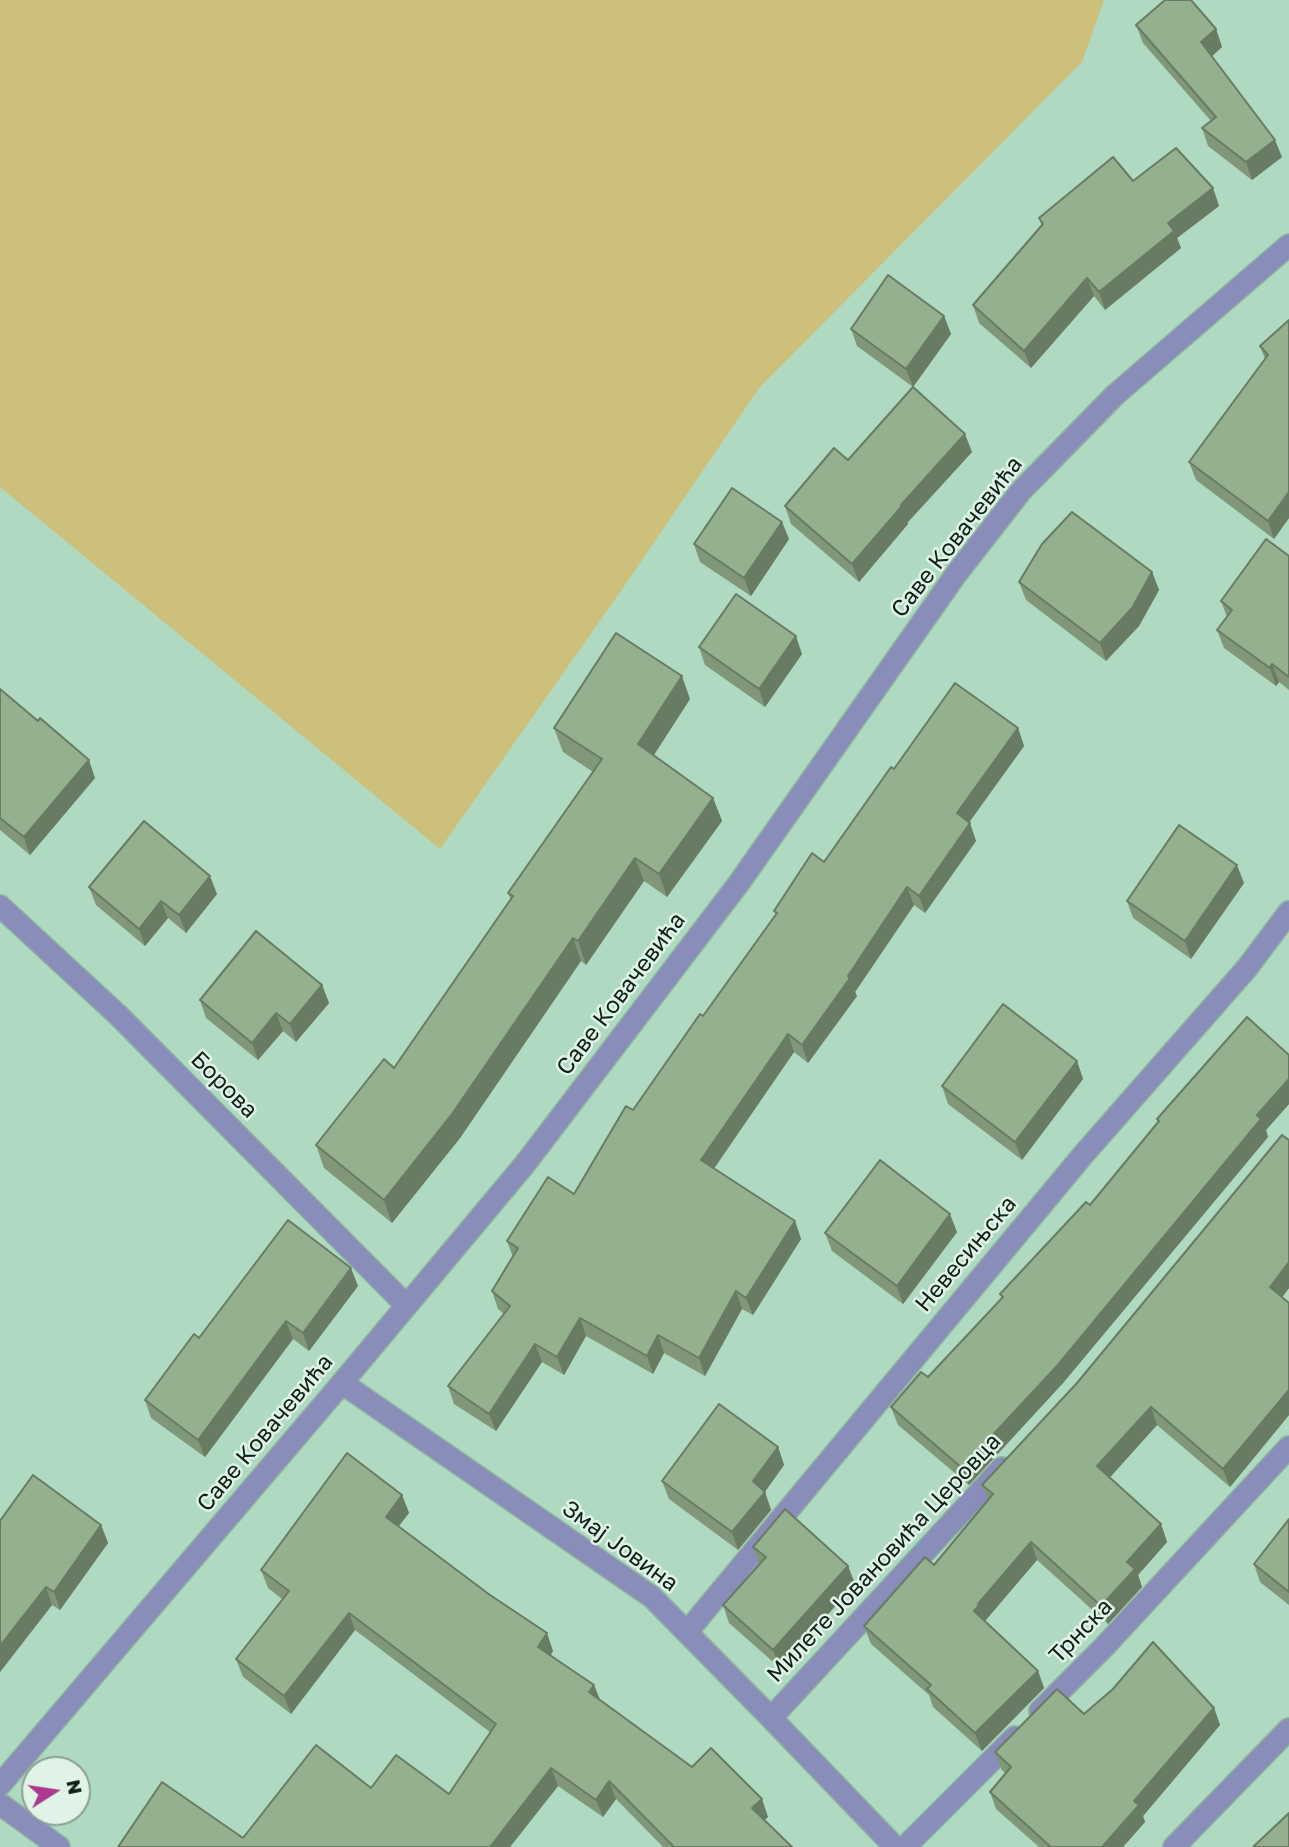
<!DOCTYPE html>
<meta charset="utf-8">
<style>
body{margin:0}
#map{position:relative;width:1289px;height:1847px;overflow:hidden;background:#afd9c1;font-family:"Golos Text",sans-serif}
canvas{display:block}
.north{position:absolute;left:21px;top:1756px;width:70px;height:70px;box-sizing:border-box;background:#dff4e7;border:2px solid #8c9f94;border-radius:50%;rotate:78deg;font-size:19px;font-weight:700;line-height:28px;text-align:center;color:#0f2017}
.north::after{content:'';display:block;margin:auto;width:24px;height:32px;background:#ad388f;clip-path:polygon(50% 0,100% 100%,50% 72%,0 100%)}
</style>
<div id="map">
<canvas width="1289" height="1847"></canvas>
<div class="north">N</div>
</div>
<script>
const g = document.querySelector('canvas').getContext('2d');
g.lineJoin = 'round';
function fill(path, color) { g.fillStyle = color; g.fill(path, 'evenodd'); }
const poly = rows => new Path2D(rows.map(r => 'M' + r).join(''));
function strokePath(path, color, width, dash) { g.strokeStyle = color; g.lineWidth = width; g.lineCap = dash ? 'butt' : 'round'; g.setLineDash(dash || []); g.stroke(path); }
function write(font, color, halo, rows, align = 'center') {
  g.font = font + ' "Golos Text",sans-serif'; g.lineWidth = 5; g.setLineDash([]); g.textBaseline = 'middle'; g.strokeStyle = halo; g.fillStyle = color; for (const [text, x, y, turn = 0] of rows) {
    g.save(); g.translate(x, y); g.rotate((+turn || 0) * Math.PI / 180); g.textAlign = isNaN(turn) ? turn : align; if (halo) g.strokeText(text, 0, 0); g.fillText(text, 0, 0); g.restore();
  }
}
fill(poly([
 [0,0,1104,0,1082,62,759,388,625,585,440,849,0,487]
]), '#cdc07a');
const minor = poly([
 [0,906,118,1015,406,1305],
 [342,1383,652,1597,771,1718,895,1847],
 [687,1632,1083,1155,1247,968,1289,912],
 [1040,1711,1104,1647,1289,1447],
 [771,1718,1002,1468],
 [0,1785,342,1383,525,1164,739,883,957,573,1021,491,1115,395,1289,245],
 [0,1804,59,1847],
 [905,1847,1015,1737],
 [1174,1847,1289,1729]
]);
strokePath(minor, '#8fb49f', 24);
strokePath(minor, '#888dba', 21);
fill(poly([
 [1136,25,1216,29,1222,47,1212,56,1282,157,1252,180,1208,146,1202,128,1211,121,1143,43],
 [1133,181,1213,188,1219,206,1177,238,1181,248,1105,310,1094,296,1031,368,979,323,973,305,1042,226,1039,218],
 [944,316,951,334,913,387,857,346,851,329],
 [1289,320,1289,518,1274,539,1196,480,1189,462,1265,359,1260,346],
 [972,452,908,522,908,524,859,582,791,524,785,506,848,460],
 [789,539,751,596,700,562,694,544],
 [1289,556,1289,690,1279,682,1276,686,1224,648,1217,630,1227,617,1221,601],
 [1152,572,1159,590,1139,626,1106,661,1026,600,1019,582],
 [699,647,802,654,765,707,705,665],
 [0,689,38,721,95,778,30,855,0,830],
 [690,699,654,755,713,798,722,821,667,897,644,881,586,965,581,961,460,1138,392,1223,324,1168,316,1145,394,1068,511,900,508,893,593,772,563,752,554,728],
 [1018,728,1024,746,969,822,976,841,925,913,914,905,855,992,857,996,808,1063,794,1052,714,1169,795,1221,801,1239,753,1315,742,1309,705,1376,664,1353,653,1374,586,1336,564,1375,542,1362,496,1431,454,1404,448,1386,504,1314,498,1309,492,1291,513,1257,507,1241,574,1194,633,1110,703,1016,776,915,774,911,824,862,894,769],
 [1244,883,1191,959,1133,918,1127,901],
 [89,887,217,894,186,933,168,918,145,946,96,905],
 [322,985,329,1003,296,1042,283,1031,258,1060,206,1018,200,1000],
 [1289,1055,1289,1104,1266,1130,1268,1137,1063,1383,969,1485,898,1425,891,1407,928,1377,1002,1299,1000,1294,1090,1205,1158,1123,1157,1119],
 [1077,1061,1083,1079,1022,1160,948,1104,942,1086],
 [1289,1140,1289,1288,1282,1297,1289,1303,1289,1415,1230,1487,1157,1425,1110,1477,1161,1524,1167,1542,1138,1575,1142,1587,1108,1624,1037,1560,985,1621,1038,1671,1044,1688,982,1751,933,1707,929,1695,871,1644,864,1626,934,1565,988,1500,982,1485,1077,1383],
 [957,1232,903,1304,832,1251,825,1233],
 [358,1286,309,1351,293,1339,205,1457,151,1418,145,1400,199,1338],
 [778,1447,784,1465,765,1492,771,1510,738,1550,669,1499,662,1481],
 [402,1495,409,1513,398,1526,553,1651,551,1655,600,1700,692,1767,768,1817,764,1820,792,1847,663,1847,616,1799,603,1817,558,1786,510,1847,118,1847,243,1838,371,1788,449,1794,490,1732,355,1630,291,1714,243,1677,236,1659,282,1599,268,1588,261,1570],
 [1289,1519,1289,1605,1260,1582,1254,1564],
 [0,1521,101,1525,108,1543,60,1610,52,1605,0,1672],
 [753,1547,848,1566,855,1584,780,1668,729,1623,723,1605,759,1564],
 [1214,1708,1220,1725,1143,1816,1145,1822,1123,1847,1039,1847,996,1809,990,1792,1006,1774,1001,1769,995,1752,1084,1714]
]), '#80977a');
fill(poly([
 [1216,29,1222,47,1208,60,1201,42],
 [1275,140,1282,157,1252,180,1246,162],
 [1213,188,1219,206,1177,238,1181,248,1105,310,1099,292,1168,223],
 [1087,278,1094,296,1031,368,1024,351],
 [944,316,951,334,913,387,906,369],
 [965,434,972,452,908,522,908,524,859,582,852,564,901,505],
 [1289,492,1289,518,1274,539,1268,521],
 [782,522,789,539,751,596,744,578],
 [1152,572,1159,590,1139,626,1106,661,1100,643],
 [796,636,802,654,765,707,759,689],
 [1272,664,1279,682,1276,686,1270,668],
 [682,676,690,699,646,767,638,744],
 [1018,728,1024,746,963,831,957,813],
 [89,760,95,778,30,855,24,837],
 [713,798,722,821,667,897,659,874],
 [970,823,976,841,925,913,919,896],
 [635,858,644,881,586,965,578,941],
 [1237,865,1244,883,1191,959,1185,941],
 [210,876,217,894,186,933,179,915],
 [907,887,914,905,855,992,857,996,808,1063,802,1045],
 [161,901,168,918,145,946,139,929],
 [573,938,581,961,460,1138,392,1223,384,1200],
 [322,985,329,1003,296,1042,290,1024],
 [276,1013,283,1031,258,1060,252,1043],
 [788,1034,794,1052,707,1178,701,1160],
 [1077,1061,1083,1079,1022,1160,1015,1142],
 [1289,1079,1289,1104,1266,1130,1268,1137,1063,1383,969,1485,962,1468,1257,1115],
 [950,1214,957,1232,903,1304,897,1286],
 [795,1221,801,1239,753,1315,746,1298],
 [1289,1262,1289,1288,1277,1304,1270,1287],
 [351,1268,358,1286,309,1351,303,1333],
 [736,1291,742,1309,705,1376,699,1358],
 [580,1318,586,1336,564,1375,557,1357],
 [286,1321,293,1339,205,1457,198,1440],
 [658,1335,664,1353,653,1374,647,1356],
 [535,1344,542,1362,496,1431,489,1414],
 [1289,1390,1289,1415,1230,1487,1223,1469],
 [1151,1407,1157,1425,1104,1484,1097,1466],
 [778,1447,784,1465,763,1494,765,1492,771,1510,738,1550,732,1532,753,1481],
 [402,1495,409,1513,392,1535,386,1517],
 [1161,1524,1167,1542,1138,1575,1142,1587,1108,1624,1101,1606,1127,1562],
 [101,1525,108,1543,60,1610,54,1592],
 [1031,1542,1037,1560,985,1621,986,1623,974,1611,978,1604],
 [848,1566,855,1584,780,1668,773,1650],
 [46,1587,52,1605,0,1672,0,1646],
 [349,1613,355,1630,291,1714,284,1696],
 [547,1633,553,1651,544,1664,538,1647],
 [1038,1671,1044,1688,982,1751,975,1733],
 [594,1685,601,1702,589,1692],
 [1214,1708,1220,1725,1143,1816,1145,1822,1123,1847,1102,1847,1134,1801],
 [551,1768,558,1786,510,1847,490,1847],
 [609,1781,616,1799,603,1817,596,1800],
 [762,1799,768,1817,758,1826,752,1808]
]), '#687b63');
const building = poly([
 [1165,0,1191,0,1216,29,1201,42,1275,140,1246,162,1202,128,1216,117,1136,25,1165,0],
 [1176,148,1213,188,1168,223,1174,231,1099,292,1087,278,1024,351,973,305,1043,224,1039,218,1113,157,1133,181,1176,148],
 [888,275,944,316,906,369,851,329,888,275],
 [1289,320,1289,492,1268,521,1189,462,1268,355,1260,346,1289,320],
 [913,387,965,434,901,505,902,506,852,564,785,506,834,448,848,460,913,387],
 [732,488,782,522,744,578,694,544,732,488],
 [1072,512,1152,572,1132,608,1100,643,1019,582,1042,544,1072,512],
 [1266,539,1289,556,1289,677,1272,664,1270,668,1217,630,1232,610,1221,601,1266,539],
 [736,594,796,636,759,689,699,647,736,594],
 [616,633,682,676,638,744,713,798,659,874,635,858,578,941,573,938,452,1114,384,1200,316,1145,384,1059,394,1068,513,896,508,893,602,759,554,728,616,633],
 [955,683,1018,728,957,813,970,823,919,896,907,887,848,976,850,978,802,1045,788,1034,701,1160,795,1221,746,1298,736,1291,699,1358,658,1335,647,1356,580,1318,557,1357,535,1344,489,1414,448,1386,510,1306,492,1291,518,1248,507,1241,548,1177,574,1194,626,1106,633,1110,700,1014,703,1016,777,913,774,911,812,853,824,862,891,767,894,769,955,683],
 [0,689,38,721,40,718,89,760,24,837,0,818,0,689],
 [144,821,210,876,179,915,161,901,139,929,89,887,144,821],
 [1179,825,1237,865,1185,941,1127,901,1179,825],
 [256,931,322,985,290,1024,276,1013,252,1043,200,1000,256,931],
 [1003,1004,1077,1061,1015,1142,942,1086,1003,1004],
 [1247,1017,1289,1055,1289,1079,1257,1115,1261,1119,1057,1366,962,1468,891,1407,921,1372,928,1377,1003,1297,1000,1294,1086,1202,1090,1205,1159,1121,1157,1119,1247,1017],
 [1282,1135,1289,1140,1289,1262,1270,1287,1289,1303,1289,1390,1223,1469,1151,1407,1097,1466,1161,1524,1127,1562,1135,1569,1101,1606,1031,1542,978,1604,979,1605,974,1611,1038,1671,975,1733,927,1689,931,1685,864,1626,925,1557,934,1565,993,1494,982,1485,1077,1383,1282,1135],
 [880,1160,950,1214,897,1286,825,1233,880,1160],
 [288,1220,351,1268,303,1333,286,1321,198,1440,145,1400,194,1334,199,1338,288,1220],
 [719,1404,778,1447,753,1481,765,1492,732,1532,662,1481,719,1404],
 [347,1453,402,1495,386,1517,490,1595,547,1633,538,1647,594,1685,589,1692,692,1767,711,1748,762,1799,752,1808,792,1847,674,1847,609,1781,596,1800,551,1768,490,1847,118,1847,162,1782,243,1838,316,1745,371,1788,396,1755,449,1794,496,1724,349,1613,284,1696,236,1659,289,1591,261,1570,347,1453],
 [33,1475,101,1525,54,1592,46,1587,0,1646,0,1521,33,1475],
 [785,1509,848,1566,773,1650,723,1605,766,1557,753,1547,785,1509],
 [1289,1519,1289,1592,1254,1564,1289,1519],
 [1153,1642,1214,1708,1134,1801,1139,1805,1102,1847,1051,1847,990,1792,1011,1767,995,1752,1057,1689,1084,1714,1113,1689,1153,1642],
 [1289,1813,1289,1847,1253,1847,1289,1813]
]);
fill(building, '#95b08e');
strokePath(building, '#687b63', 2);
write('23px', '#0f2017', '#dff4e7', [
 ["Саве Ковачевића",957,537,-52],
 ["Саве Ковачевића",621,994,-53],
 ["Борова",224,1085,45],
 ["Невесињска",966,1254,-50],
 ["Саве Ковачевића",265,1433,-50],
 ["Змај Јовина",620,1546,36],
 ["Милете Јовановића Церовца",884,1558,-47],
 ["Трнска",1081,1631,-46]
]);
</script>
